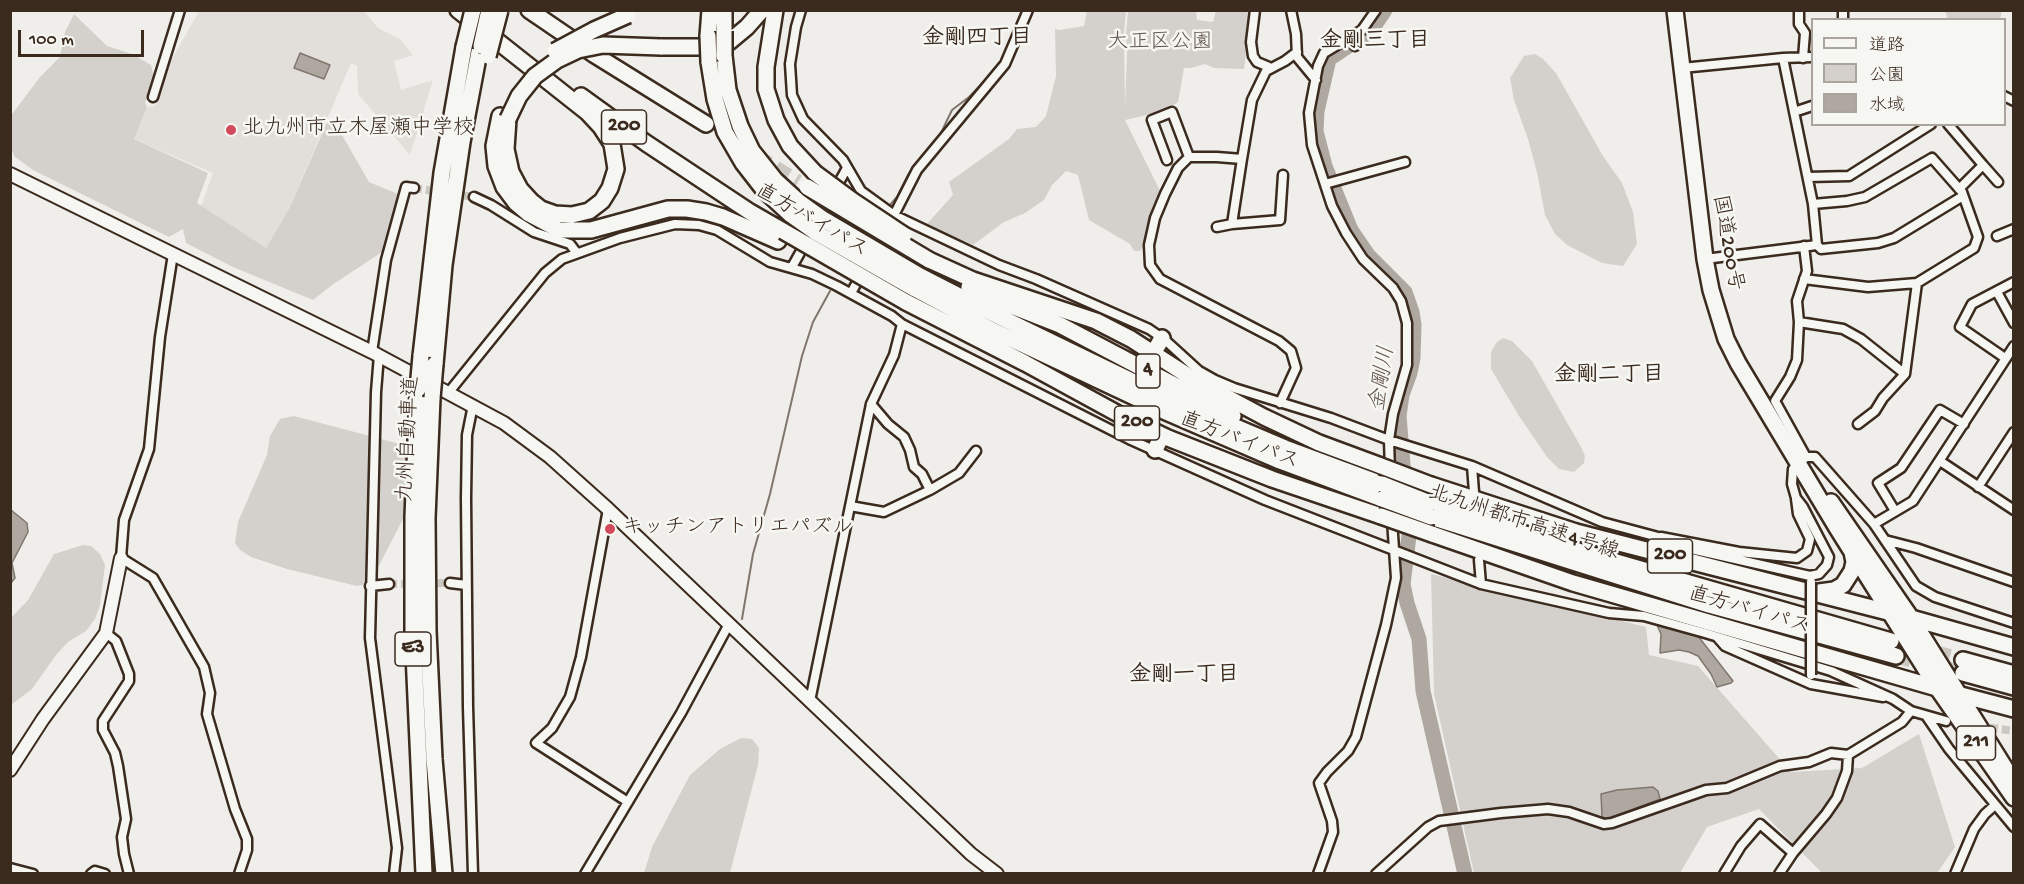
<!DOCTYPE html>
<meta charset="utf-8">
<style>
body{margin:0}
#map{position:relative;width:2024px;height:884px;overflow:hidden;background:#efeeea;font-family:"Gochi Hand","Klee One",sans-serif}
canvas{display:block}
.frame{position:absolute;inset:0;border:12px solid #3b2a1e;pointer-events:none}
.legend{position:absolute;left:1811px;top:18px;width:195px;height:108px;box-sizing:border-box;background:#f6f6f2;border:2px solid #aba49d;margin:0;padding:8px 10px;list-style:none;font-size:18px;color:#3b2a1e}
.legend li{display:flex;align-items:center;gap:12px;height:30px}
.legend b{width:30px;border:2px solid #aba49d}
.scale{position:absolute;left:18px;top:30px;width:126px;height:27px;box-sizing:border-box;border:3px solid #3b2a1e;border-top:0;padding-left:8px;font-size:18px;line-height:21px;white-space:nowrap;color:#3b2a1e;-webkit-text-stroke:4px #f6f6f2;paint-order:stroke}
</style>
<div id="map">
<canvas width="2024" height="884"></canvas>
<div class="frame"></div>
<ul class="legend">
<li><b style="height:8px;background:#f6f6f2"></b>道路</li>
<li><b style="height:16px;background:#d4d1cc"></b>公園</li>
<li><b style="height:16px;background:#afa8a1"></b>水域</li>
</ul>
<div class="scale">100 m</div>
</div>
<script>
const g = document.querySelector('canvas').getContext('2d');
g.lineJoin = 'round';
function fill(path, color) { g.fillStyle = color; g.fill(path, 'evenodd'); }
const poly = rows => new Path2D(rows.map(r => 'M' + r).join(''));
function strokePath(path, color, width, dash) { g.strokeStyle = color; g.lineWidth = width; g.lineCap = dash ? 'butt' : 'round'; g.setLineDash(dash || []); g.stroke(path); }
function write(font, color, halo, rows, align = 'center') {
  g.font = font + ' "Gochi Hand","Klee One",sans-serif'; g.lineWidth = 5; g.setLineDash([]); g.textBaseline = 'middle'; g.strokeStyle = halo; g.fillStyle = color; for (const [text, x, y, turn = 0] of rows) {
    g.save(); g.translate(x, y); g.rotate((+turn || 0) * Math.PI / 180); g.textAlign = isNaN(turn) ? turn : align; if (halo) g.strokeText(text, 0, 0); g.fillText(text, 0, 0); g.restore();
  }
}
fill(poly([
 [199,11,364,11,378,28,400,39,413,55,394,61,401,90,433,80,410,155,358,94,357,66,351,63,290,207,266,249,201,206,213,173,134,139,147,107,155,106,163,89,161,85,166,70]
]), '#e2dfdb');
fill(poly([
 [1087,11,1126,11,1124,33,1125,108,1127,52,1126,34,1128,11,1196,11,1197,20,1213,22,1216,11,1252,11,1244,69,1214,68,1205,64,1191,68,1184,68,1178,102,1164,111,1125,120,1161,193,1152,214,1144,245,1140,251,1134,251,1130,244,1089,220,1078,175,1066,171,1052,185,1044,200,1025,213,1004,222,973,245,926,225,953,195,949,182,1009,139,1017,129,1036,127,1046,116,1056,76,1055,29,1060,30,1084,26],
 [1945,11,1945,10,2002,11,2000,20,1948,19],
 [74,14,107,46,132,54,151,65,154,78,151,91,145,102,147,107,134,139,208,173,197,203,266,248,290,207,328,120,334,121,369,182,398,194,382,252,332,285,313,300,233,267,186,243,183,229,169,237,33,170,14,156,11,147,10,117,40,77,60,57,65,32],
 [1535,54,1543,59,1556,73,1603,156,1622,183,1633,212,1637,244,1623,266,1602,263,1567,245,1555,234,1545,215,1537,172,1528,139,1514,100,1510,78,1524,56],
 [1503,338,1512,341,1532,361,1581,447,1585,456,1584,463,1574,472,1559,469,1547,457,1519,416,1491,369,1491,352,1497,342],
 [294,416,400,444,423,460,418,490,370,583,357,586,287,569,251,557,240,550,235,543,238,522,267,455,270,436,280,419],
 [83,545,91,546,100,554,105,565,100,605,95,619,86,631,68,642,56,655,32,689,11,705,11,618,28,600,54,554],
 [1431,574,1646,627,1649,655,1698,666,1791,772,1862,768,1919,734,1955,847,1937,873,1822,873,1759,809,1707,827,1680,873,1474,873,1434,694],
 [741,738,752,739,759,748,758,765,730,873,644,873,652,847,690,775,720,749]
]), '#d4d1cc');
const water = poly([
 [300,53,330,65,324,79,294,68,300,53],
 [11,510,27,523,28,532,12,563,15,578,11,583,11,510],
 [1651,594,1701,595,1692,610,1698,636,1733,681,1731,683,1717,687,1711,674,1698,656,1689,652,1679,650,1660,653,1661,634,1657,625,1655,603,1651,594],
 [1653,787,1658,791,1660,799,1605,820,1602,816,1601,794,1617,790,1653,787]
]);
fill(water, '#afa8a1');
strokePath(water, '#81766d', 1.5);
strokePath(poly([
 [1008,46,1023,10],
 [939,137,952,110,969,97,996,69],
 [889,206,897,197,908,175,917,164],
 [742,619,753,554,770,494,802,356,813,322,830,291]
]), '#81766d', 2);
strokePath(poly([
 [1385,10,1371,31,1329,59,1317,111,1316,131,1325,166,1351,230,1368,255,1405,292,1412,312,1414,325,1413,358,1410,373,1402,395,1399,416,1409,536,1403,584,1407,603,1419,639,1423,691,1465,874]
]), '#afa8a1', 15);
strokePath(poly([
 [414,188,474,197],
 [389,584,450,583],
 [1978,726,2014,731]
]), '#cbc7c1', 8, [8, 4]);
strokePath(poly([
 [756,156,798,182],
 [1891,641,1963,660],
 [1896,656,1963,673]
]), '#cbc7c1', 15, [15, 8]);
const street = poly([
 [801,10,796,27,790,64,792,95,803,119,843,160,861,191,894,215,999,265,1036,279,1149,329,1165,340,1199,371,1215,380,1234,388,1331,418,1389,440,1472,466,1602,522,1658,537,1669,544,1810,576,1819,574,1827,565,1829,557,1803,507,1796,498,1792,484,1793,469,1806,457,1815,457,1874,524,1916,586,1935,597,2014,623],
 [1255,10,1251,42,1253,56,1257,62,1269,67],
 [1291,10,1296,34,1297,57,1316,80],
 [1376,10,1362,30,1324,53,1318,66,1309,113,1312,145,1332,206,1346,233,1363,259,1393,288,1401,301,1407,323,1407,365,1393,414,1389,440,1390,471],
 [1799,10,1799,24,1805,33,1803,58],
 [1843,20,1843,10],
 [1350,38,1355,46],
 [1783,58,1812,57],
 [1682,68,1783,58,1813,204,1817,245,1705,259],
 [2004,96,2014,101],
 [153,97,180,10],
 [1794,112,1812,106],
 [1948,124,1983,165],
 [1242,159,1232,224,1280,220,1283,175],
 [1167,160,1152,120,1172,112,1189,157],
 [1808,177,1849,176,1931,124],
 [1325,184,1405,162],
 [1959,189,1983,165,1998,182],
 [474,197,491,205,534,232,570,244,576,252],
 [892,219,917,170,1005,64,1028,10],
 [818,220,847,168],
 [1217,227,1232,224],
 [1997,236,2014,229],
 [1817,245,1821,249,1878,243,1894,238,1963,196],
 [1804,246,1807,271,1797,301,1799,322,1797,360,1790,377,1775,401,1806,457],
 [173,254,160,337,149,449,124,520,121,558,153,578,204,667,210,693,207,714,235,809,247,839,247,850,239,874],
 [792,267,806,242],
 [1804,279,1868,287,1917,283,1974,248,1978,237,1962,192,1932,158,1865,197,1847,201,1813,204],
 [1997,292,2014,323],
 [851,293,886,230],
 [1799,322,1843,329,1861,339,1905,374],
 [372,352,386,260,406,187,414,188],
 [379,355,376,392,370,638,397,848,394,874],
 [2005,358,1960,327,1972,304,2014,282],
 [449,392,545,273,562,259,620,238,675,224,699,225,717,230,770,262,812,274,837,286,892,316,902,324,1129,439,1265,500,1481,584,1609,613,1644,616,1705,633,1831,671,1893,699,1911,711,1946,721],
 [1280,403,1296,368,1291,351,1279,341,1160,279,1150,265,1149,245,1155,218,1165,194,1178,168,1189,157,1217,157,1242,159,1252,100,1266,71,1285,61,1297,52],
 [1858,424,1875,411,1883,398,1905,374,1917,283],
 [1940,461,2014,510],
 [1472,466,1474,492],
 [1978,487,2014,432],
 [930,490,959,473,976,451],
 [850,506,884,512,930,490,922,474,914,467,910,450,904,437,888,424,871,404],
 [608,509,581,657,570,697,552,728,536,743,628,802],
 [1895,511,1878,483,1901,468,1940,410,1964,424],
 [1874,524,1913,501,2014,346],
 [1661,537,1739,552,1797,558,1807,551,1810,539,1798,514,1796,499],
 [1885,540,1916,548,2014,582],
 [1479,560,1481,584],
 [450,583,466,585],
 [370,586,389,584],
 [106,633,116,641,129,674,129,681,103,721,103,730,115,753,118,766,126,819,122,837,124,854,129,874],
 [1718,638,1725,646,1811,684,1883,697],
 [810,701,871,404,894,355,902,324],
 [1927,717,1949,749,2014,827],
 [10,868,33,874],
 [91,874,95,871,105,874],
 [473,874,468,707,466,498,467,435,473,405],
 [585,874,681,713,729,624],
 [1318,874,1333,832,1332,821,1319,783,1327,772,1348,751,1356,737,1386,625,1396,578,1392,520],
 [1376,874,1428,827,1439,821,1501,813,1548,809,1569,812,1604,824,1612,823,1706,790,1727,788,1780,766,1809,762,1831,753,1848,755,1902,722,1911,711],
 [1724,874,1741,846,1760,824,1793,853],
 [1779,874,1793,853,1826,814,1837,798,1847,771,1848,755],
 [1955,874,1974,829,1985,814,1995,805]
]);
const secondary = poly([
 [10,174,372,352,504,423,550,457,608,509,971,854,997,874],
 [10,770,43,719,106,633,121,558]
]);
const highway = poly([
 [458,10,587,112,601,127,612,144,616,169,610,188,602,201,589,211,572,215,555,214,541,209,531,201,520,189,511,172,506,149,508,119],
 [529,10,595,55,706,124],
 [775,10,766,67,766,89,776,120,790,146,815,173],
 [1675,10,1705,259,1711,290,1726,339,1738,363,1837,528,1938,689,2014,798],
 [724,31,724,10],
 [708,36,710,10],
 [661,47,700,47,729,42,747,27,762,10],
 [724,56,728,90,740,126,752,151,775,180,798,201],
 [709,62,715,99,725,132,743,163,764,190,791,215],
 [581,96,646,143,750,212,783,231],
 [500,116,494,146,496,166,504,187,516,203,529,214,559,230,591,230,668,209,687,209,706,212,723,217,778,241],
 [929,260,973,280,1096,321,1131,339,1193,379,1264,417,1319,443,1381,466],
 [920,276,998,316,1167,398,1285,448,1382,484],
 [969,287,986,296,1060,325,1233,416],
 [913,288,992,330,1164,411,1280,461,1382,499],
 [906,302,1025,363,1122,416,1168,438,1272,479,1381,516],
 [1153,354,1162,338],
 [421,356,442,173,464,47],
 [435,364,444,265,462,142,479,52],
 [418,389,413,517,413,632,424,874],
 [432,398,427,518,428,631,434,759,444,874],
 [1155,450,1162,435],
 [1431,485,1576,532,1911,618,2014,647],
 [1831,502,1911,618,2010,776],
 [1430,503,1564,547,1891,641],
 [1431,517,1709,605,1896,656],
 [1432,534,1573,583,1961,695,2014,709],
 [1819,592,1834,590,1843,585,1852,571,1854,562,1852,552],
 [1963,660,2014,674],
 [1963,673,2014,687]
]);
strokePath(street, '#3b2a1e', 13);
strokePath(secondary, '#3b2a1e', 16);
strokePath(highway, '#3b2a1e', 20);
strokePath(street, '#f6f6f2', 8);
strokePath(secondary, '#f6f6f2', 12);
strokePath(highway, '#f6f6f2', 15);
const streetBridge = poly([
 [1811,675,1811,582]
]);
const highwayBridge = poly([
 [708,36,709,62],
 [481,46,489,10],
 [464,47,473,10],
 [555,51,594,30,628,15],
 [488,56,500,10],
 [724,56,724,31],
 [508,119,519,96,535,76,557,60,578,50,603,45,661,47],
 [815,173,853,201,904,235],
 [807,187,929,260],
 [798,201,823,219,920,276],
 [791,215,815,232,913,288],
 [783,231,906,302],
 [418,389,421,356],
 [432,398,435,364],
 [1381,466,1431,485],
 [1382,484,1430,503],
 [1382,499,1431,517],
 [1381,516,1432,534]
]);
strokePath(streetBridge, '#3b2a1e', 13, []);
strokePath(highwayBridge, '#3b2a1e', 20, []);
strokePath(streetBridge, '#f6f6f2', 8);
strokePath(highwayBridge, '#f6f6f2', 15);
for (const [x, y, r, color] of [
 [231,130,6,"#d1495b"],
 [610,529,6,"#d1495b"]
]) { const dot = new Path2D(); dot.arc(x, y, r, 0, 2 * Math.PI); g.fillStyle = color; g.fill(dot); strokePath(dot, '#f6f6f2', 2); }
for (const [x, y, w] of [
 [624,127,45],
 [1148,371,24],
 [1137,423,45],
 [1670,556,45],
 [413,649,36],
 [1976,743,39]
]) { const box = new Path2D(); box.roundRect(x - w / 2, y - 17, w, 34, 4.5); g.fillStyle = '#f6f6f2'; g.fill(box); strokePath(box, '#3b2a1e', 1.5); }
write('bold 20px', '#3b2a1e', null, [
 ["200",624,127],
 ["4",1148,371],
 ["200",1137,423],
 ["200",1670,556],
 ["E3",413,649],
 ["211",1976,743]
]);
write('21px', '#61544a', '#f6f6f2', [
 ["大正区公園",1160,44]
]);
write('21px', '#3b2a1e', '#f6f6f2', [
 ["北九州市立木屋瀬中学校",243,130],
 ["キッチンアトリエパズル",622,529]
], 'left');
write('21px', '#3b2a1e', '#f6f6f2', [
 ["直方バイパス",811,222,30],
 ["国道200号",1726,243,80],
 ["九州自動車道",410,439,-87],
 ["直方バイパス",1239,442,21],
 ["北九州都市高速4号線",1523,524,18],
 ["直方バイパス",1749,612,16]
]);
write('bold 22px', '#3b2a1e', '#f6f6f2', [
 ["金剛四丁目",977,40],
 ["金剛三丁目",1375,43],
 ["金剛二丁目",1609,377],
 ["金剛一丁目",1184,677]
]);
write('italic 22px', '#64564c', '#f6f6f2', [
 ["金剛川",1384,379,-81]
]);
</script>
